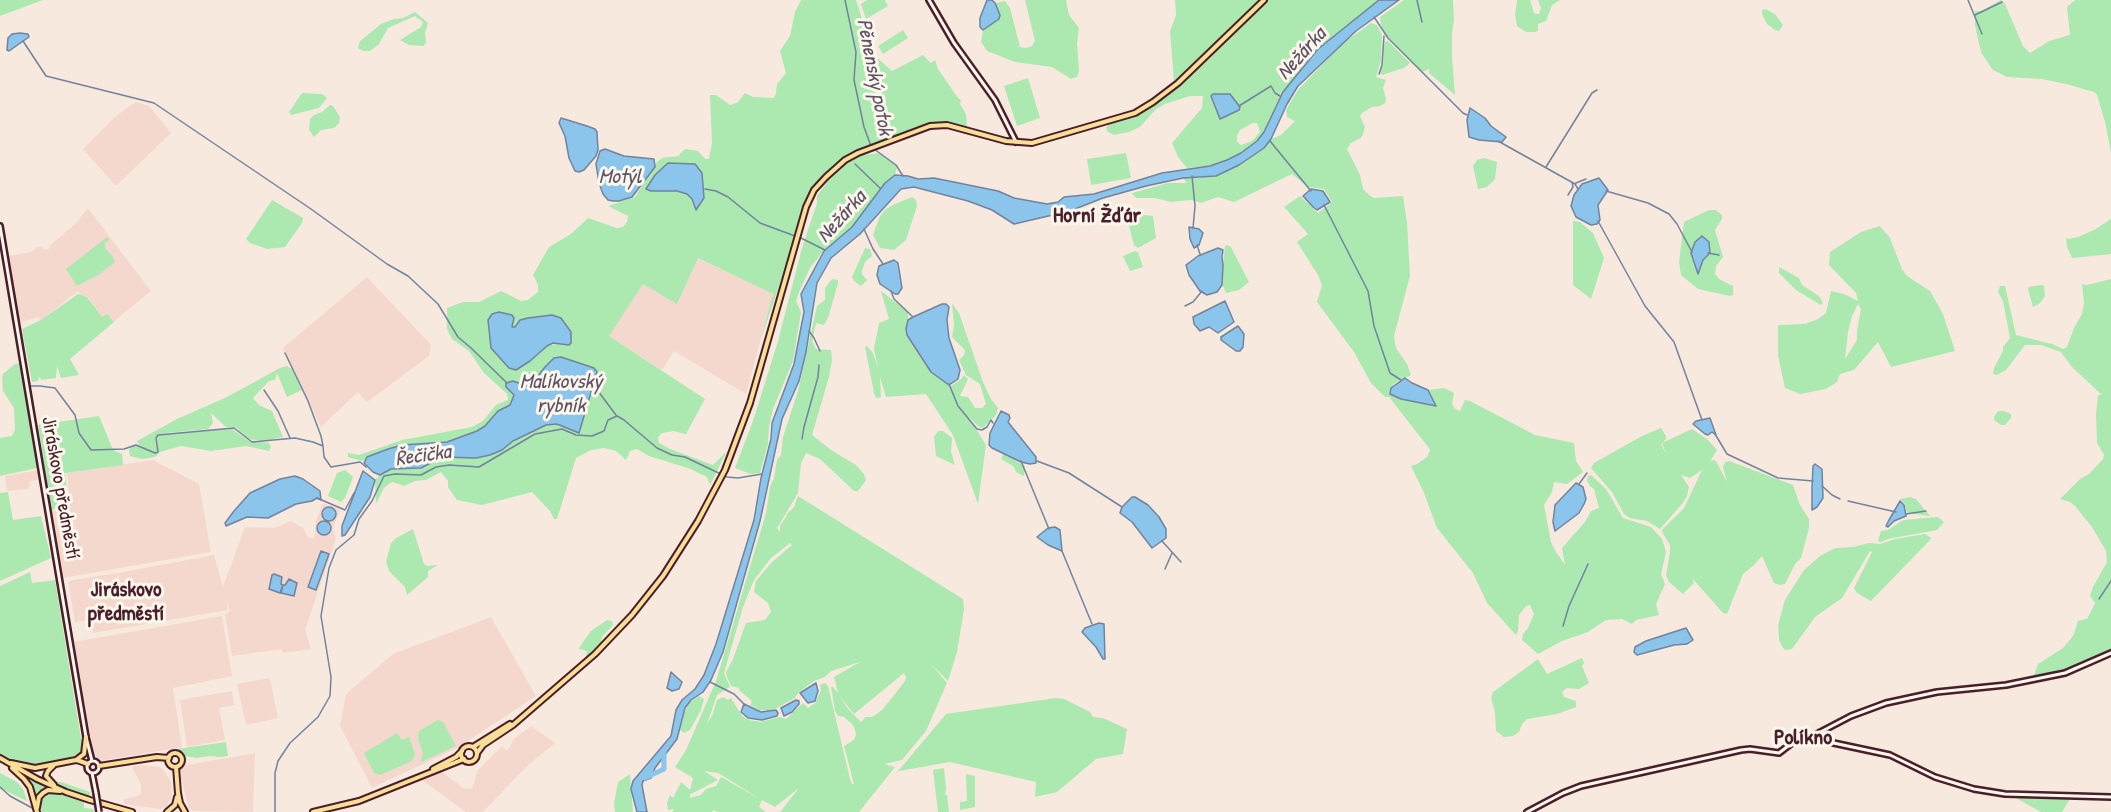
<!DOCTYPE html>
<meta charset="utf-8">
<style>
body{margin:0}
canvas{display:block;background:#f8e9de}
</style>
<canvas width="2111" height="812"></canvas>
<script>
const g = document.querySelector('canvas').getContext('2d');
g.lineJoin = 'round';
function fill(path, color) { g.fillStyle = color; g.fill(path, 'evenodd'); }
const poly = rows => new Path2D(rows.map(r => 'M' + r).join(''));
function strokePath(path, color, width, dash) { g.strokeStyle = color; g.lineWidth = width; g.lineCap = dash ? 'butt' : 'round'; g.setLineDash(dash || []); g.stroke(path); }
function write(font, color, halo, rows, align = 'center') {
  g.font = font + ' "Patrick Hand",sans-serif'; g.lineWidth = 6; g.setLineDash([]); g.textBaseline = 'middle'; g.strokeStyle = halo; g.fillStyle = color; for (const [text, x, y, turn = 0] of rows) {
    g.save(); g.translate(x, y); g.rotate((+turn || 0) * Math.PI / 180); g.textAlign = isNaN(turn) ? turn : align; if (halo) g.strokeText(text, 0, 0); g.fillText(text, 0, 0); g.restore();
  }
}
fill(poly([
 [136,102,149,106,171,133,117,185,114,184,83,149,116,116],
 [88,208,151,291,113,322,107,314,102,317,88,297,81,295,78,291,41,320,38,317,20,323,9,256,31,252,37,247,43,246,44,250,49,249,49,246,75,224],
 [697,258,773,294,746,394,674,351,662,370,608,336,643,284,678,303],
 [367,277,431,345,429,356,367,402,358,392,321,427,283,348],
 [153,460,199,484,211,552,63,578,52,511,70,508,67,473],
 [39,470,41,479,31,481,28,489,7,491,5,476],
 [323,503,340,510,333,528,336,539,305,630,311,649,283,653,282,649,232,656,225,615,230,611,226,599,228,610,93,633,91,623,87,620,75,622,68,581,117,573,124,615,117,619,125,618,118,573,214,555,223,587,245,527,274,528,291,521,303,528,308,537,314,539,316,521],
 [222,616,232,676,173,688,182,747,105,760,99,759,95,755,87,722,73,642],
 [491,617,536,696,457,748,372,788,340,726,346,694,393,654],
 [270,678,278,718,246,725,237,684],
 [232,691,234,705,219,708,225,740,187,747,180,700],
 [531,726,555,743,527,766,483,812,466,812,422,780,441,771,463,788,472,789,478,770,502,746,507,751,515,738],
 [255,753,253,812,193,811,189,808,179,771,181,766],
 [141,765,159,767,163,769,171,781,172,797,167,806,160,809,124,804,124,799,138,796,141,793,141,784,132,768,133,766]
]), '#f4d8cd');
fill(poly([
 [0,0,43,0,0,16],
 [801,0,856,0,863,22,862,37,865,47,892,71,923,55,931,63,935,60,938,69,958,98,961,100,960,104,966,114,967,125,964,127,936,122,857,150,838,163,816,182,803,205,784,271,761,339,773,294,698,258,677,304,643,284,609,336,705,399,686,434,673,431,662,433,658,437,659,443,670,449,713,465,727,451,710,485,707,477,688,468,649,456,637,449,630,451,626,460,616,451,604,448,591,450,576,458,557,519,554,519,550,511,532,492,482,505,457,500,448,487,448,481,441,472,426,480,415,481,404,486,393,482,390,483,384,488,376,504,375,480,383,472,391,469,414,469,421,468,442,457,469,458,502,450,513,441,546,425,557,424,579,432,596,371,594,367,554,358,545,367,532,385,527,386,513,381,506,387,514,395,510,405,498,411,485,426,477,431,447,442,402,445,388,449,362,461,348,457,348,453,359,455,402,440,472,427,483,421,496,405,508,400,507,394,484,373,469,351,452,339,447,329,447,308,463,302,479,302,501,291,521,301,528,300,538,292,538,285,533,275,549,247,571,234,588,218,617,228,623,227,627,222,628,216,608,206,635,197,656,163,662,158,678,156,685,149,698,151,705,159,709,159,712,143,710,95,716,95,730,105,737,103,745,93,753,97,774,98,776,93,777,84,786,73,780,51,790,36,795,12],
 [668,163,695,164,693,207,692,199,687,194,677,191,655,191,646,189,655,175],
 [552,315,564,321,571,332,570,339,562,343,547,346,521,366,509,368,491,348,488,320,512,323,512,327,515,327,520,320],
 [867,0,885,0,888,6,866,19,861,4],
 [1025,0,1066,0,1069,15,1079,28,1077,43,1079,71,1077,77,1071,79,1052,67,1015,62,987,51,981,42,983,30,999,19,995,3,1005,1,1010,8,1020,47,1026,48,1032,46,1035,41],
 [1175,0,1260,0,1174,81,1170,31,1176,15],
 [1268,0,1379,0,1318,49,1283,92,1264,132,1257,141,1241,153,1227,160,1210,166,1187,168,1178,157,1172,143,1202,108,1203,96,1190,96,1165,104,1156,109,1140,127,1129,132,1114,135,1108,132,1106,128,1109,124,1145,110,1180,85],
 [1213,94,1230,94,1240,107,1220,119,1211,96],
 [1253,123,1257,123,1260,132,1252,141,1241,145,1237,142,1237,135,1240,130],
 [1404,0,1453,0,1454,20,1452,33,1452,56,1455,95,1429,73,1429,69,1422,72,1386,35,1381,25,1380,17],
 [1517,0,1530,0,1534,13,1536,14,1539,14,1541,8,1538,0,1560,0,1552,5,1546,21,1538,24,1538,30,1536,32,1526,32,1517,26,1515,15],
 [2001,0,2005,4,2023,46,2030,53,2049,41,2070,35,2067,7,2075,0,2111,0,2111,152,2105,122,2097,95,2094,92,2066,84,2042,79,2007,77,1993,70,1982,54,1979,44,1975,25,1975,11,1981,11],
 [1765,9,1775,14,1783,25,1779,31,1775,30,1767,24,1762,14,1762,10],
 [415,12,428,23,425,33,426,43,423,46,409,45,400,40,421,27,423,22,415,16,388,28,379,44,370,51,363,51,358,48,360,41,381,24,394,19,403,18],
 [1371,23,1377,25,1382,35,1381,60,1376,77,1386,80,1383,88,1386,99,1385,103,1380,106,1372,107,1362,113,1360,116,1365,127,1363,134,1361,138,1351,143,1347,149,1360,175,1363,189,1370,196,1374,198,1403,196,1407,223,1410,276,1394,336,1396,348,1407,364,1411,375,1395,383,1391,388,1390,394,1401,399,1425,403,1433,407,1428,390,1444,388,1454,393,1452,404,1455,409,1460,411,1465,400,1470,401,1535,435,1574,443,1576,461,1583,472,1567,484,1554,482,1552,492,1544,505,1551,542,1556,552,1565,565,1562,548,1585,522,1591,511,1599,508,1594,489,1590,486,1587,481,1588,476,1591,475,1606,489,1623,518,1651,527,1662,539,1666,552,1661,574,1665,584,1656,604,1659,615,1636,620,1632,624,1622,619,1606,620,1588,632,1562,641,1538,654,1522,640,1523,634,1528,628,1534,614,1530,605,1526,606,1519,615,1518,631,1516,635,1487,603,1473,573,1437,528,1424,493,1411,466,1417,464,1427,457,1430,451,1429,448,1389,397,1385,397,1371,383,1354,352,1317,302,1322,285,1318,275,1297,242,1308,234,1284,207,1300,196,1318,213,1332,202,1324,189,1308,187,1292,174,1234,202,1218,197,1201,203,1191,200,1171,202,1155,198,1136,198,1132,193,1168,183,1187,183,1183,178,1201,178,1228,169,1239,165,1264,148,1271,139,1281,135,1295,121,1287,117,1286,110,1298,90,1342,44],
 [903,30,908,38,883,54,878,46],
 [1388,41,1410,63,1404,68,1382,75,1380,73,1383,62,1384,46,1385,42],
 [1028,78,1040,118,1017,126,1004,86],
 [302,93,322,94,327,98,319,108,291,115,289,112],
 [330,105,333,106,340,117,339,123,334,128,321,130,314,137,309,130,310,119,314,115,322,112],
 [880,153,897,166,895,175,885,183,852,227,823,251,810,268,799,292,796,301,801,312,793,361,773,409,769,427,768,444,760,473,751,474,735,468,753,421,778,341,802,248,817,203,817,196,833,174,850,160,863,155],
 [1126,153,1131,178,1091,185,1087,159],
 [1484,158,1497,162,1495,179,1487,187,1478,189,1473,166,1477,160],
 [912,197,916,200,917,206,906,240,894,250,880,248,873,235,880,216,886,209,895,204],
 [272,200,303,218,302,223,285,247,267,249,250,243,246,239],
 [1709,210,1716,210,1722,215,1722,219,1715,230,1723,257,1716,266,1715,274,1719,279,1733,286,1733,295,1730,296,1698,289,1681,275,1679,262,1684,222],
 [1128,213,1153,216,1156,238,1138,248,1134,245,1129,226,1127,214],
 [2111,219,2111,254,2072,258,2067,247,2066,238,2069,239,2078,237,2094,230],
 [1573,221,1580,222,1593,233,1604,258,1591,299,1573,285],
 [1880,226,1890,238,1902,269,1907,276,1930,291,1943,314,1955,351,1891,367,1878,342,1854,370,1840,374,1837,382,1826,389,1800,394,1785,388,1778,356,1778,325,1805,324,1818,319,1826,313,1831,291,1844,294,1858,301,1856,293,1829,265,1830,252,1861,232],
 [1858,304,1861,309,1857,330,1857,340,1845,359,1848,332,1852,316],
 [107,237,109,240,105,243,105,249,112,255,115,262,98,275,77,286,66,269],
 [1227,245,1231,247,1249,282,1239,290,1226,293,1223,286,1223,265,1225,246],
 [865,248,870,249,872,256,865,262,862,271,862,274,867,280,861,286,854,281,852,277],
 [1135,251,1138,252,1143,267,1130,271,1123,256],
 [1779,267,1799,278,1802,285,1819,296,1823,303,1821,305,1796,290,1779,273],
 [832,279,838,280,838,283,829,315,824,325,816,323,812,341,816,349,831,350,832,360,829,377,812,435,831,450,856,465,864,474,866,480,858,491,854,491,820,459,806,453,801,463,798,493,777,528,780,532,780,525,787,516,786,515,794,507,798,496,963,599,964,609,957,652,948,681,931,664,947,683,926,731,902,760,884,764,895,767,859,812,780,812,799,788,775,807,762,800,759,807,766,812,717,812,714,810,712,812,672,812,674,809,668,810,667,803,670,795,673,798,681,782,690,790,693,778,675,767,686,750,716,681,766,513,770,487,774,478,777,460,781,455,783,437,798,391,817,306,825,300,825,288],
 [790,543,792,545,771,563,756,581,754,592,768,603,771,612,765,620,746,623,733,659,726,672,727,677,731,686,739,688,740,691,752,701,750,705,760,710,771,711,795,698,798,693,814,681,825,677,831,671,860,662,834,677,838,693,833,687,831,687,835,711,838,716,844,717,853,725,855,730,856,735,854,740,844,746,854,784,852,784,850,779,828,686,825,683,820,685,821,690,815,703,808,708,803,703,786,719,780,717,760,722,749,720,742,716,731,698,728,700,723,697,717,700,712,716,707,724,717,695,730,687,724,673,743,607,754,580,771,558],
 [904,673,906,677,905,681,883,709,877,714,872,717,866,717,861,722,849,710,838,694,854,714],
 [704,771,718,773,762,800,721,777,716,786,706,789,701,795,690,798,690,793,691,794,718,780],
 [2111,279,2111,650,2085,663,2035,677,2034,675,2038,664,2063,648,2073,636,2078,621,2087,619,2095,603,2090,596,2093,587,2107,562,2106,551,2092,527,2075,506,2070,502,2060,499,2080,479,2089,474,2103,459,2104,455,2097,443,2096,414,2098,395,2102,395,2072,367,2061,352,2041,345,2025,345,2006,370,1997,375,1993,374,1994,368,2003,351,2003,347,2010,338,2003,301,1998,292,2000,286,2005,286,2016,335,2052,344,2063,349,2067,347,2074,328,2082,314,2084,303,2082,284,2087,285],
 [2041,285,2044,286,2045,296,2040,303,2033,307,2028,289,2029,287],
 [881,291,908,312,908,332,934,372,951,386,961,379,964,375,968,379,960,396,968,397,975,408,982,408,986,404,980,384,966,375,959,360,964,355,965,350,952,337,954,325,952,303,959,313,983,382,991,399,998,408,996,415,983,428,979,427,968,416,986,445,978,504,953,435,926,394,886,397,880,377,881,397,876,398,874,393,865,347,867,346,873,353,878,368,874,349,879,323,889,319],
 [78,294,87,297,102,317,107,314,114,322,70,359,79,375,61,378,57,366,56,378,42,380,39,377,38,381,32,382,22,329,41,320],
 [19,363,37,468,0,476,0,438,12,436,15,430,14,408,3,391,2,377,3,374,15,364],
 [287,366,292,369,302,390,287,397,277,373,275,380,269,381,253,398,259,405,272,411,283,437,264,441,249,439,235,427,226,427,211,413,213,423,208,429,165,433,159,434,156,437,158,450,157,437,160,434,232,429,249,441,269,443,271,447,269,451,246,446,211,451,181,446,160,452,155,457,142,459,130,456,129,450,133,445,146,449,139,445,137,441,177,419,227,397,280,368],
 [1998,411,2003,411,2011,414,2011,418,2005,425,2001,425,1994,420,1994,417],
 [99,416,113,450,122,454,123,465,65,473,69,507,51,510,38,425],
 [1661,428,1666,436,1666,439,1661,444,1666,454,1662,443,1692,429,1707,439,1717,450,1709,463,1712,460,1716,461,1727,482,1723,467,1725,462,1729,461,1793,485,1800,505,1809,519,1809,528,1801,558,1795,564,1785,584,1780,585,1774,583,1762,556,1753,566,1743,574,1727,614,1723,613,1692,578,1694,583,1683,594,1669,582,1666,575,1670,552,1670,545,1662,532,1662,530,1684,508,1702,470,1690,478,1681,475,1689,487,1687,496,1682,504,1660,529,1647,521,1630,518,1624,514,1612,492,1591,468,1594,463,1642,436],
 [938,431,943,431,952,438,951,452,955,465,936,456,934,437],
 [1003,454,1025,466,1024,476,1017,473,1013,466,1001,459],
 [345,470,353,477,345,498,341,502,328,496,337,473],
 [8,492,13,520,41,516,51,558,0,581,0,493],
 [1910,497,1916,499,1930,516,1907,513,1905,504,1900,499],
 [1938,517,1944,522,1937,530,1888,539,1881,542,1878,541,1881,531,1888,530,1903,520],
 [413,529,424,564,427,566,438,565,428,571,428,577,407,595,405,587,389,571,386,562,391,543,396,538],
 [1925,534,1931,538,1929,541,1871,601,1857,593,1854,588,1872,552,1870,551,1842,598,1815,617,1792,649,1786,650,1783,648,1779,640,1778,625,1785,600,1804,570,1820,556,1835,548,1853,547,1869,543,1880,544,1895,539],
 [30,572,32,583,55,580,83,751,69,758,37,766,14,762,0,754,0,586],
 [607,620,612,621,613,625,602,637,601,642,586,658,587,651,579,649,579,648,591,631],
 [1582,658,1584,663,1582,666,1589,683,1579,689,1567,688,1562,692,1564,697,1576,701,1576,707,1557,714,1527,719,1522,724,1519,732,1513,736,1504,737,1496,731,1495,712,1491,698,1493,692,1538,659,1547,674],
 [699,696,704,699,701,710,690,730,684,733,680,730,684,714,689,703],
 [1056,698,1064,699,1090,712,1093,717,1103,718,1127,729,1123,754,1096,759,1057,792,1035,797,1036,782,950,762,899,771,894,776,946,714],
 [438,720,443,722,456,746,421,762,423,752,418,740,419,731],
 [397,733,402,740,409,737,415,754,412,761,380,775,374,773,364,753],
 [226,742,228,756,219,757,211,756,196,758,186,756,178,750,170,750],
 [944,768,946,789,945,795,947,795,949,812,938,812,933,770],
 [0,773,17,782,23,789,27,801,0,788],
 [630,774,633,812,615,812,614,803,618,782],
 [966,774,975,776,975,807,960,810,960,802,967,801],
 [26,776,48,787,47,788,36,796],
 [54,782,61,782,90,792,91,799,63,788],
 [53,792,84,802,84,808,93,809,94,812,41,812,42,799],
 [2014,797,2070,799,2062,812,2041,812]
]), '#abe9b0');
const water = poly([
 [987,0,992,0,995,3,1000,15,999,19,983,30,980,27,980,18,987,0],
 [1379,0,1399,0,1356,31,1298,86,1287,104,1271,139,1264,148,1239,165,1216,176,1183,178,1146,186,1103,198,1070,211,1014,224,992,210,968,201,914,187,901,189,860,234,831,258,817,283,806,352,799,381,782,419,760,521,723,652,711,680,703,692,691,700,685,708,677,739,655,768,651,778,643,781,642,785,647,812,637,812,631,789,633,781,671,736,676,710,682,700,695,689,704,675,716,644,754,520,761,478,771,439,772,423,794,364,804,312,801,294,824,251,852,227,885,183,895,175,908,176,918,179,934,178,998,191,1014,198,1047,204,1058,202,1064,197,1094,194,1162,173,1210,166,1227,160,1241,153,1257,141,1264,132,1283,92,1318,49,1379,0],
 [20,33,28,34,29,37,9,51,7,50,8,38,12,34,20,33],
 [1213,94,1230,94,1240,107,1239,110,1220,119,1211,96,1213,94],
 [1470,108,1485,118,1491,126,1506,137,1502,142,1479,140,1469,137,1467,120,1470,108],
 [561,118,587,126,595,129,597,132,598,150,596,156,584,170,579,172,575,171,569,158,565,136,559,123,561,118],
 [605,149,624,156,654,159,655,167,632,197,619,201,613,201,608,200,603,194,599,183,596,164,600,151,605,149],
 [668,163,695,164,702,173,704,198,696,210,692,199,687,194,677,191,651,191,646,189,655,175,668,163],
 [1599,178,1608,190,1598,205,1600,220,1597,224,1591,225,1576,217,1571,206,1574,195,1582,184,1599,178],
 [1311,189,1323,191,1330,202,1317,210,1313,207,1303,196,1311,189],
 [1189,227,1199,229,1203,233,1199,245,1194,248,1190,239,1189,227],
 [1702,236,1709,242,1710,253,1703,260,1698,274,1691,253,1695,242,1702,236],
 [1218,248,1223,250,1222,257,1223,265,1222,285,1217,292,1207,295,1200,291,1189,275,1186,265,1198,256,1218,248],
 [894,260,898,263,902,288,898,294,895,294,880,284,877,275,879,266,894,260],
 [1225,301,1234,322,1218,333,1209,327,1200,331,1194,324,1193,317,1225,301],
 [942,304,946,304,949,307,947,320,949,338,960,370,958,379,949,385,931,372,907,335,906,329,908,320,913,317,942,304],
 [499,312,512,315,514,318,512,327,515,327,520,320,528,318,552,315,561,318,571,332,571,343,569,345,553,343,547,346,530,361,516,370,509,368,491,348,488,320,492,314,499,312],
 [1238,326,1244,334,1243,347,1240,351,1236,351,1221,340,1221,337,1238,326],
 [561,357,594,368,597,372,579,433,557,424,546,425,513,441,502,450,490,455,476,458,442,457,421,468,391,469,380,475,373,472,364,463,367,457,388,449,402,445,447,442,477,431,485,426,498,411,510,405,514,395,506,387,506,383,513,381,527,386,531,385,545,367,554,358,561,357],
 [1405,378,1412,383,1428,390,1436,406,1401,399,1390,394,1391,388,1405,378],
 [1001,411,1009,415,1010,418,1008,422,1036,457,1036,463,1030,464,1021,462,992,448,989,445,990,433,1001,411],
 [1710,418,1716,435,1712,432,1708,435,1705,434,1693,424,1696,421,1710,418],
 [1815,464,1822,469,1823,498,1817,507,1812,510,1812,488,1813,466,1815,464],
 [363,471,375,480,370,497,345,535,342,536,342,526,363,471],
 [295,476,303,479,320,491,321,500,317,498,312,501,296,504,268,518,247,517,226,526,225,523,234,511,250,493,280,479,295,476],
 [1576,483,1583,487,1586,499,1584,504,1579,513,1555,531,1553,522,1555,505,1576,483],
 [1132,497,1135,497,1148,505,1159,517,1166,529,1166,538,1152,548,1132,522,1120,513,1122,507,1132,497],
 [1900,501,1904,505,1906,516,1894,521,1888,527,1886,526,1889,520,1900,501],
 '322 514a7 7 0 1 1 14 0a7 7 0 1 1-14 0Z',
 '317 528a7 7 0 1 1 14 0a7 7 0 1 1-14 0Z',
 [1055,527,1060,530,1062,551,1048,545,1037,537,1048,528,1055,527],
 [321,551,329,554,316,590,308,587,321,551],
 [274,574,282,577,281,584,283,585,285,585,289,579,297,583,294,596,281,593,283,585,280,593,269,589,272,575,274,574],
 [1099,623,1104,624,1105,659,1103,659,1096,647,1082,632,1085,628,1099,623],
 [1686,628,1693,640,1687,644,1674,645,1637,655,1634,652,1635,647,1646,641,1686,628],
 [671,672,682,682,679,689,672,691,667,688,671,672],
 [816,683,818,691,817,694,815,701,808,703,800,693,816,683],
 [796,700,799,701,799,704,792,712,784,716,781,708,796,700],
 [744,704,761,712,776,710,778,713,777,716,762,720,748,718,741,712,744,704]
]);
fill(water, '#8cc5eb');
strokePath(water, '#72839e', 1.5);
strokePath(poly([
 [845,0,856,52,854,80,864,127,871,146],
 [1417,0,1422,22],
 [1968,0,1982,34],
 [1975,15,2002,2],
 [1374,17,1388,38,1463,113,1467,115],
 [23,41,46,76,154,103,311,209,387,264,408,276,438,304,458,337,471,348,507,383],
 [1379,74,1382,65,1384,36],
 [1239,106,1271,86,1275,93,1280,96],
 [1270,141,1311,191],
 [1498,141,1575,184,1578,189],
 [874,149,896,165,903,176],
 [855,164,880,188],
 [1546,167,1592,93,1597,90],
 [1192,176,1195,206,1193,228],
 [1576,183,1586,179],
 [705,189,716,191,728,197,760,223,795,236],
 [1606,191,1648,203,1669,214,1677,224,1692,252],
 [1568,195,1573,187,1572,182],
 [1324,205,1368,291,1374,326,1390,373,1401,380],
 [1598,221,1645,306,1674,342,1702,420],
 [864,229,873,249,883,264],
 [799,237,825,250],
 [1197,245,1200,254],
 [1708,253,1719,255],
 [891,291,894,299,913,317],
 [1185,306,1193,302,1202,291],
 [809,331,814,338,820,351],
 [285,353,308,401,321,436,323,446],
 [949,384,958,406,977,429,982,430,987,427,991,420,993,423],
 [27,386,40,386,55,388,75,415,79,433,91,450,124,449,136,445,155,453,158,452,156,438,158,435,234,428,252,442,295,438,313,442,323,446,324,457,331,467,360,462,366,467],
 [592,388,598,391,616,415],
 [264,390,278,411,290,438],
 [1715,434,1727,454,1778,478,1813,481],
 [802,439,804,427,818,377,819,365],
 [1021,461,1049,529],
 [1037,461,1069,473,1122,507],
 [1579,484,1587,473],
 [1822,486,1832,495,1840,499],
 [317,498,345,510,354,493],
 [1848,501,1896,512],
 [1906,514,1926,511],
 [1162,541,1181,562],
 [1062,551,1092,624],
 [1165,569,1172,553],
 [2099,599,2111,581],
 [1563,626,1569,606,1588,564],
 [710,682,734,694,744,704],
 [0,787,10,796,34,809],
 [275,812,275,773,278,761,290,743,318,717,330,696,331,677,321,616,329,568,336,550,354,535,359,519,372,501,384,476,395,474,421,475,436,467,449,465,479,467,535,434,562,429,576,435,592,436,604,431,608,420,617,416,624,420,657,448,672,455,685,457,727,477,738,478,762,474]
]), '#72839e', 1.5);
strokePath(poly([
 [645,778,664,769,664,751]
]), '#8cc5eb', 5);
const tertiary = poly([
 [929,0,954,43,995,100,1016,142],
 [1810,738,1890,755,1935,777,1974,789,2005,794,2111,797],
 [1527,812,1563,793,1581,786,1741,750,1750,749,1779,753,1792,743,1809,738,1851,716,1886,703,1937,692,2006,685,2065,673,2111,653]
]);
const secondary = poly([
 [0,226,86,737,92,761],
 '87 767a6 6 0 1 1 12 0a6 6 0 1 1-12 0Z',
 [92,773,96,793]
]);
const primary = poly([
 '461 754a8 8 0 1 1 16 0a8 8 0 1 1-16 0Z',
 [473,747,510,724],
 [477,753,483,745,513,725,595,654,632,615,663,576,698,521,725,470,750,403,806,207,814,190,826,177,845,160,858,153,930,126,947,125,1006,141,1032,143,1135,113,1153,102,1178,83,1264,0],
 '168 760a7 7 0 1 1 14 0a7 7 0 1 1-14 0Z',
 [0,758,37,779,66,792,90,800,132,812],
 [77,760,88,764],
 [11,763,35,768,76,760,84,754,86,737],
 [54,765,48,771,46,776,54,785],
 [99,766,157,757,169,758],
 [176,767,178,793,180,803,185,812],
 [12,768,24,779,30,787,37,812],
 [433,769,456,757,462,751],
 [37,808,39,797,43,793,48,790,60,791],
 [167,812,175,805,177,797],
 [313,812,359,801,464,759]
]);
strokePath(tertiary, '#4a1f2b', 8);
strokePath(secondary, '#4a1f2b', 8);
strokePath(primary, '#4a1f2b', 8);
strokePath(tertiary, '#fbf7ec', 3);
strokePath(secondary, '#fbf7ec', 3);
strokePath(primary, '#f9df96', 4);
const secondaryBridge = poly([
 [96,793,99,812]
]);
strokePath(secondaryBridge, '#4a1f2b', 8, []);
strokePath(secondaryBridge, '#fbf7ec', 3);
write('20px', '#4a1f2b', '#fbf7ec', [
 ["Jiráskovo předměstí",60,488,80]
]);
write('italic 21px', '#5e5165', '#fbf7ec', [
 ["Nežárka",1302,54,-48],
 ["Pěnenský potok",874,77,79],
 ["Motýl",620,177],
 ["Nežárka",842,217,-48],
 ["Malíkovský",561,382],
 ["rybník",561,406],
 ["Řečička",423,456,-8]
]);
write('bold 21px', '#4a1f2b', '#fbf7ec', [
 ["Jiráskovo",126,590],
 ["předměstí",126,614]
]);
write('bold 22px', '#4a1f2b', '#fbf7ec', [
 ["Horní Žďár",1097,216],
 ["Políkno",1803,738]
]);
</script>
